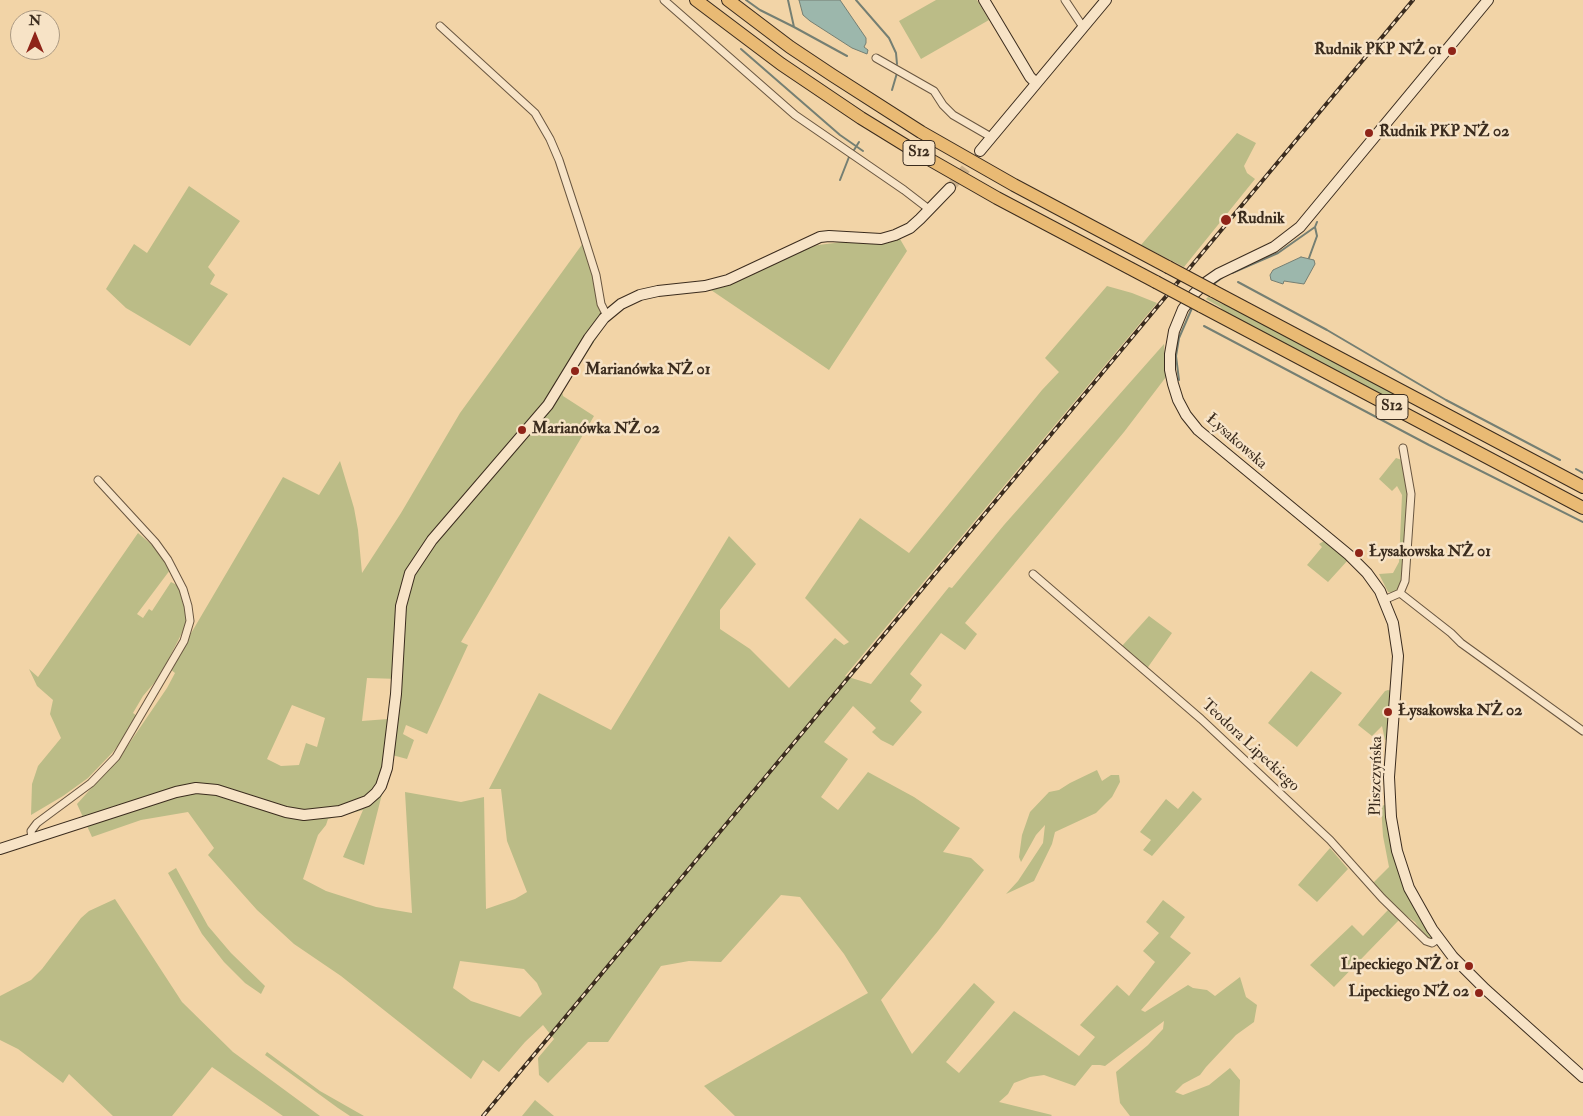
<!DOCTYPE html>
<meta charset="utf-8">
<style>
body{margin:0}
#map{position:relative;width:1583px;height:1116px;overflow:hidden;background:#f2d4a7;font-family:"IM FELL Double Pica",serif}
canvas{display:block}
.north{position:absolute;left:10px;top:10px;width:50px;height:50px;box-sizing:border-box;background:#f7e3c6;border:1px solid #ac9a83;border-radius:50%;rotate:0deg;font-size:14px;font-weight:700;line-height:20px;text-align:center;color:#3b2c1e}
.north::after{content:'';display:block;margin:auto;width:18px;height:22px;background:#8f2418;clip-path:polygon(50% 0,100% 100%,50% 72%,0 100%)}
</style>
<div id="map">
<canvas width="1583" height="1116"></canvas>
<div class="north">N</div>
</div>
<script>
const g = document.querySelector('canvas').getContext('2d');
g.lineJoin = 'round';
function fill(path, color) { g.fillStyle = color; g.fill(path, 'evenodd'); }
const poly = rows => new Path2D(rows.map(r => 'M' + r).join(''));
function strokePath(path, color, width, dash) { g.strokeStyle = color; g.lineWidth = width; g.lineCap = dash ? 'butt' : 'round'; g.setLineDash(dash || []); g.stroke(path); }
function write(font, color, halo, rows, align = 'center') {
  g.font = font + ' "IM FELL Double Pica",serif'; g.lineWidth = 5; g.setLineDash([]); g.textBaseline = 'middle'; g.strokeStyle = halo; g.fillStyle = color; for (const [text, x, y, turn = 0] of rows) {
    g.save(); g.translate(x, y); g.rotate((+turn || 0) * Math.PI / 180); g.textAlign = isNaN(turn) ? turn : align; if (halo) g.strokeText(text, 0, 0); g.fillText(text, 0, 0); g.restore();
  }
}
fill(poly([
 [936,0,977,0,989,20,921,59,899,21],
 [1237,133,1256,143,1244,166,1247,173,1255,179,1184,267,1141,245],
 [189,186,240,221,208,267,215,275,210,284,228,294,190,346,126,308,106,289,134,244,147,253],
 [586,239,598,274,609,319,562,391,563,396,594,416,461,642,468,645,427,734,406,725,403,734,414,740,407,759,392,755,389,777,382,794,364,865,343,857,363,810,328,819,326,825,318,835,303,879,326,891,376,907,412,913,405,792,461,802,484,797,486,909,515,899,527,892,507,841,501,789,489,789,539,693,611,730,729,536,756,564,720,610,720,629,750,649,789,688,835,638,844,645,849,642,805,598,860,518,909,553,1042,390,1059,372,1045,358,1107,286,1132,293,1157,303,845,676,871,684,949,587,952,588,1004,525,1164,344,1166,377,1124,432,965,623,977,634,965,650,941,633,910,674,922,685,910,701,922,712,893,746,881,740,872,732,876,728,853,706,824,742,848,759,821,797,838,810,868,772,914,797,960,828,943,852,971,858,984,870,938,931,881,1000,912,1054,974,983,995,1002,946,1062,959,1073,1014,1011,1079,1056,1095,1037,1080,1025,1117,985,1129,996,1155,962,1143,951,1159,933,1146,922,1163,900,1185,917,1170,937,1191,953,1141,1010,1145,1012,1188,985,1193,988,1207,990,1215,996,1240,977,1246,997,1257,1005,1254,1022,1236,1035,1206,1067,1200,1075,1183,1084,1175,1092,1183,1095,1209,1085,1230,1068,1240,1080,1239,1116,1130,1116,1120,1103,1116,1072,1148,1045,1163,1029,1164,1021,1105,1066,1100,1065,1092,1065,1075,1086,1044,1075,1030,1077,1014,1083,1008,1094,999,1102,1052,1115,1051,1116,735,1116,704,1086,868,993,844,954,800,897,781,895,721,962,689,961,661,966,608,1042,588,1042,548,1083,539,1075,538,1058,554,1039,543,1025,525,1042,499,1072,483,1060,471,1079,341,976,294,944,257,910,208,855,214,848,188,812,141,820,92,837,77,804,122,754,167,688,175,673,170,669,283,477,319,495,340,461,354,508,358,530,362,573,401,513,460,413],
 [367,678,399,679,397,697,390,697,388,719,362,721],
 [292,705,325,718,317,747,306,743,299,765,281,766,267,759],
 [460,961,524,969,537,983,542,994,520,1017,471,1001,453,988],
 [900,239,907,251,829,370,711,290,732,284,799,251,818,245,842,242,870,243],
 [1208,297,1222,304,1234,307,1410,400,1405,409,1229,316,1220,307,1206,299],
 [1396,458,1402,460,1408,493,1402,586,1395,593,1388,592,1379,574,1393,573,1399,562,1402,495,1397,486,1392,491,1379,479],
 [138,533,158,550,170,570,137,614,143,618,149,609,152,611,171,582,177,585,184,599,188,621,160,676,143,696,133,713,137,716,128,733,112,753,88,778,63,796,31,815,32,784,38,766,61,738,50,714,53,700,37,686,29,669,38,677],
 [1324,541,1348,560,1328,582,1307,565,1322,547,1319,544],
 [1149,616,1172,633,1146,670,1122,646],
 [1311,671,1342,693,1297,747,1268,723],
 [1388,690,1391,691,1389,739,1385,740,1382,726,1372,736,1358,725,1385,691],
 [1097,770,1102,781,1111,775,1119,775,1120,782,1112,797,1096,813,1055,832,1052,844,1034,881,1006,894,1018,881,1043,843,1045,825,1036,835,1021,862,1019,857,1022,835,1030,812,1049,792,1059,790,1070,783],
 [1193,791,1202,799,1152,856,1143,850,1151,840,1140,832,1166,799,1178,809],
 [1385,805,1389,829,1432,938,1429,939,1424,936,1415,922,1398,910,1372,884,1389,867,1383,836,1381,806],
 [1330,848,1348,869,1317,902,1298,885],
 [176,868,208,926,231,953,265,986,261,994,245,983,224,962,202,934,168,873],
 [115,899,182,1002,233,1052,320,1116,283,1116,212,1067,172,1116,113,1116,69,1074,63,1083,18,1049,0,1040,0,996,31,980,42,969,81,918,89,911],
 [1388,910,1399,920,1334,987,1310,965,1352,925,1363,936],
 [267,1052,320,1091,364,1116,350,1116,338,1108,265,1055],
 [535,1100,554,1116,522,1116]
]), '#bbbc87');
const water = poly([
 [799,0,840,0,866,38,866,43,864,47,868,50,867,54,852,48,810,21,803,15,799,0],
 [1301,257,1314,260,1315,264,1304,284,1284,281,1283,284,1271,280,1270,275,1273,270,1301,257]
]);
fill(water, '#9cb7ac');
strokePath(water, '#757f73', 1);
strokePath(poly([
 [746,0,760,10,794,27,847,56],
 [788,0,794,27],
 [856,0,889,38,896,53,897,64],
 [741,49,840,135,863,151],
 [892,90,897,73],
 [854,150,859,142],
 [840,180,849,157],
 [1309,258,1317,236,1315,227,1317,222],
 [1232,273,1278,253,1315,227],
 [1238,282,1327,330,1446,400,1560,460],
 [1211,286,1223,277],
 [1204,326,1429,445,1583,522],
 [1179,380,1176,356,1179,338,1192,308],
 [1576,469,1583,473]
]), '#757f73', 2);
strokePath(poly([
 [950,188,980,151]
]), '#cdb28c', 10, [10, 5]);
const street = poly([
 [664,0,795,115,904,190,930,210],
 [1065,0,1083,27],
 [440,26,535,113,550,139,559,160,579,221,596,275,601,304,607,316],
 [876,58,934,91,943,105,953,115,991,137],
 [1033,574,1201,719,1330,840,1382,898,1426,941,1432,943,1438,939],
 [1400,593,1451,633,1461,643,1583,731],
 [1384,600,1400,593,1405,581,1411,494,1403,448],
 [32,838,31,831,37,823,91,783,116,757,184,641,190,621,188,606,183,589,168,560,155,542,98,480]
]);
const secondary = poly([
 [984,0,1030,77,1036,83],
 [1488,0,1300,227,1274,247,1218,274,1205,283,1194,294,1183,309,1174,331,1170,354,1170,370,1173,384,1178,400,1186,415,1198,430,1349,555,1367,573,1380,591,1393,623,1398,656,1389,777,1391,817,1397,851,1409,888,1432,929,1453,957,1485,989,1583,1077],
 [980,151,1106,0],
 [0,849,176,792,196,788,217,790,286,812,304,815,340,811,367,801,376,793,381,786,387,768,396,694,401,606,410,573,432,540,548,405,589,338,604,318,621,304,640,295,658,291,705,286,728,280,820,237,829,236,881,239,895,235,910,228,920,219,950,188]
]);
const highway = poly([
 [696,0,781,64,861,118,913,150,997,198,1156,282],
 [728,0,790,47,832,75,921,132,1014,185,1168,267],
 [1213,291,1583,487],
 [1201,306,1583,508]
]);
strokePath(street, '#695640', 9);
strokePath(secondary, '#3b2c1e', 12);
strokePath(highway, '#3b2c1e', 14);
strokePath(street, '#f7e3c6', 7);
strokePath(secondary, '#f7e3c6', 10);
strokePath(highway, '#e9ba74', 12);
const rail = poly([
 [483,1116,1413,0]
]);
strokePath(rail, '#3b2c1e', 4);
strokePath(rail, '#f7e3c6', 2, [5.5]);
const highwayBridge = poly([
 [1168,267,1213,291],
 [1156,282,1201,306]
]);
strokePath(highwayBridge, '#3b2c1e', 14, []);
strokePath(highwayBridge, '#e9ba74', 12);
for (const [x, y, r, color] of [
 [1452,51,5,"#8f2418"],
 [1369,133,5,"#8f2418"],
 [1226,220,6,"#8f2418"],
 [575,371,5,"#8f2418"],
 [522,430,5,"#8f2418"],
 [1359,553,5,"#8f2418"],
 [1388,712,5,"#8f2418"],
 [1469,966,5,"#8f2418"],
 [1479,993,5,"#8f2418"]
]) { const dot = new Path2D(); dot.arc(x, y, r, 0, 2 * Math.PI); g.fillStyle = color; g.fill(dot); strokePath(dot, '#f7e3c6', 2); }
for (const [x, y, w] of [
 [919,153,32],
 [1392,407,32]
]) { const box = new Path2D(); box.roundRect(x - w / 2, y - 12.5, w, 25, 4); g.fillStyle = '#f7e3c6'; g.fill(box); strokePath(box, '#3b2c1e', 1); }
write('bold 15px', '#3b2c1e', null, [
 ["S12",919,153],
 ["S12",1392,407]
]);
write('bold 16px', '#3b2c1e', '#f7e3c6', [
 ["Rudnik PKP NŻ 01",1442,51,"right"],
 ["Rudnik PKP NŻ 02",1379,133],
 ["Rudnik",1237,220],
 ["Marianówka NŻ 01",585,371],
 ["Marianówka NŻ 02",532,430],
 ["Łysakowska NŻ 01",1369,553],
 ["Łysakowska NŻ 02",1398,712],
 ["Lipeckiego NŻ 01",1459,966,"right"],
 ["Lipeckiego NŻ 02",1469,993,"right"]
], 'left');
write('16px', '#3b2c1e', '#f7e3c6', [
 ["Łysakowska",1236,442,41],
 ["Teodora Lipeckiego",1250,746,43],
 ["Pliszczyńska",1377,776,-89]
]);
</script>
